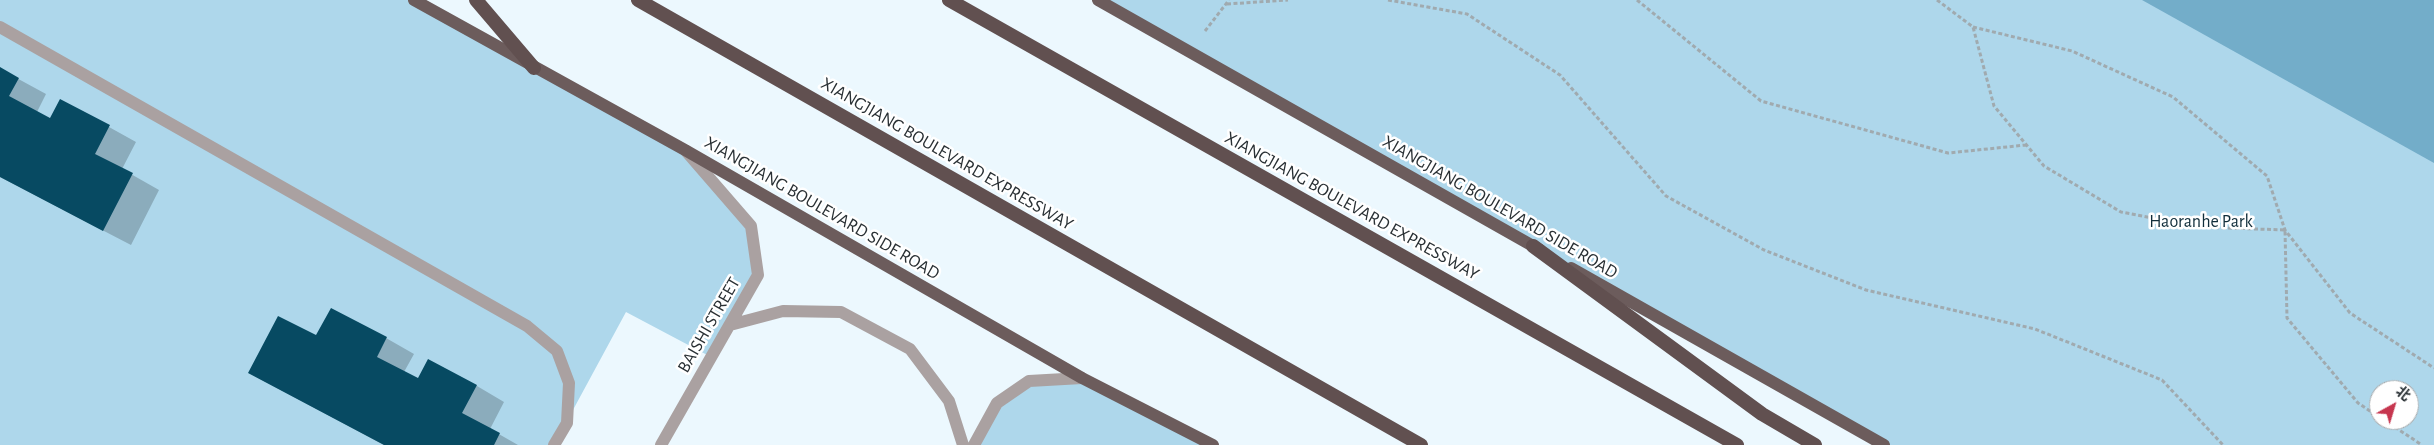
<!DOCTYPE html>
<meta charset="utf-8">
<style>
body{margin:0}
#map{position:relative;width:2434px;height:445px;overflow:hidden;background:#ecf8fe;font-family:"Alegreya Sans","Noto Sans SC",sans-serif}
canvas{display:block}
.north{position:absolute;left:2369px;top:380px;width:50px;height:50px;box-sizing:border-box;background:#fff;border:1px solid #a9acae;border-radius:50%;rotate:39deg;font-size:14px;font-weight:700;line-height:20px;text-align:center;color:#293034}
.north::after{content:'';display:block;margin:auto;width:18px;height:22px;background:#c6364f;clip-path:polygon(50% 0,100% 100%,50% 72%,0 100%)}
</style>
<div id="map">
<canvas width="2434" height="445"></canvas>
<div class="north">北</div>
</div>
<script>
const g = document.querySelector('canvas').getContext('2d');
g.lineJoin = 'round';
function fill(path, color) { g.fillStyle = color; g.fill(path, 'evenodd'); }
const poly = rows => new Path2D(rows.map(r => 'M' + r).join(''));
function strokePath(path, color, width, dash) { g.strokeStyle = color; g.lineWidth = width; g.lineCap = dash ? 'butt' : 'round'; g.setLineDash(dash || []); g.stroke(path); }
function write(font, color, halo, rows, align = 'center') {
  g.font = font + ' "Alegreya Sans",sans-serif'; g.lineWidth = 5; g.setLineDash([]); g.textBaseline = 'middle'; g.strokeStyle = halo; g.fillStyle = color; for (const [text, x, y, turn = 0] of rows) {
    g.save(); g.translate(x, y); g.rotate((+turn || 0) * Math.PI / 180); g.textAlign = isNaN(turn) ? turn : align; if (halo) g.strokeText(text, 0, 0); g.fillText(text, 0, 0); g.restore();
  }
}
fill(poly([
 [0,0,414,0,685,150,751,226,758,275,711,357,626,312,554,445,0,445],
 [1098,0,2434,0,2434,445,1884,445],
 [2379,390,2409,390,2409,420,2379,420],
 [1082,378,1213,445,974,445,997,403,1029,381]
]), '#aed7eb');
fill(poly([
 [2142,0,2434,0,2434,163]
]), '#73adc9');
fill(poly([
 [0,69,46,94,37,112,51,120,109,127,136,142,122,169,159,190,131,245,0,177],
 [317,337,386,338,414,354,404,372,418,380,428,361,477,386,504,402,490,429,518,445,384,445,249,373]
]), '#0003');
fill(poly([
 [0,67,19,78,9,96,50,118,60,99,110,125,95,154,133,173,103,231,0,177],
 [331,308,387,337,377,357,418,378,428,359,477,385,462,413,500,433,494,445,384,445,248,373,278,316,316,335]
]), '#074a62');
strokePath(poly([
 [1388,0,1467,14,1560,75,1666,196,1764,250,1866,290,2035,329,2162,380,2223,445],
 [1637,0,1761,101,1948,153,2026,145],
 [1937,0,1973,27,1994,106,2044,166,2121,212,2200,227,2285,230,2287,318,2358,403,2379,417],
 [1227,4,1288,0],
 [1973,27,2072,51,2173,97,2267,176,2285,230,2350,313,2434,368],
 [1205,31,1229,0],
 [2384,420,2422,445]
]), '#a0aaaf', 3, [4, 2.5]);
strokePath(poly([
 [0,27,527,326,557,351,569,383,567,423,554,445]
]), '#aaa1a1', 12);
strokePath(poly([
 [730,325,783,311,841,312,910,349,949,401,963,445],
 [661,445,758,275,751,226,686,151],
 [974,445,997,403,1029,381,1082,378]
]), '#aaa1a1', 12);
strokePath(poly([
 [414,0,685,150,1082,378,1213,445],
 [1098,0,1540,250],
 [1571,268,1884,445]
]), '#6c5c5c', 12);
strokePath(poly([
 [476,0,534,68],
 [638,0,1421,445],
 [949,0,1737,445],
 [1533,246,1762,414,1815,445]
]), '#615050', 14);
write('18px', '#293034', '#fff', [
 ["XIANGJIANG BOULEVARD EXPRESSWAY",947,154,30],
 ["XIANGJIANG BOULEVARD EXPRESSWAY",1352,206,29],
 ["XIANGJIANG BOULEVARD SIDE ROAD",1500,207,30],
 ["XIANGJIANG BOULEVARD SIDE ROAD",822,208,30],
 ["BAISHI STREET",709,325,-60]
]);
write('18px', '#112e3b', '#fff', [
 ["Haoranhe Park",2201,222]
]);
</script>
